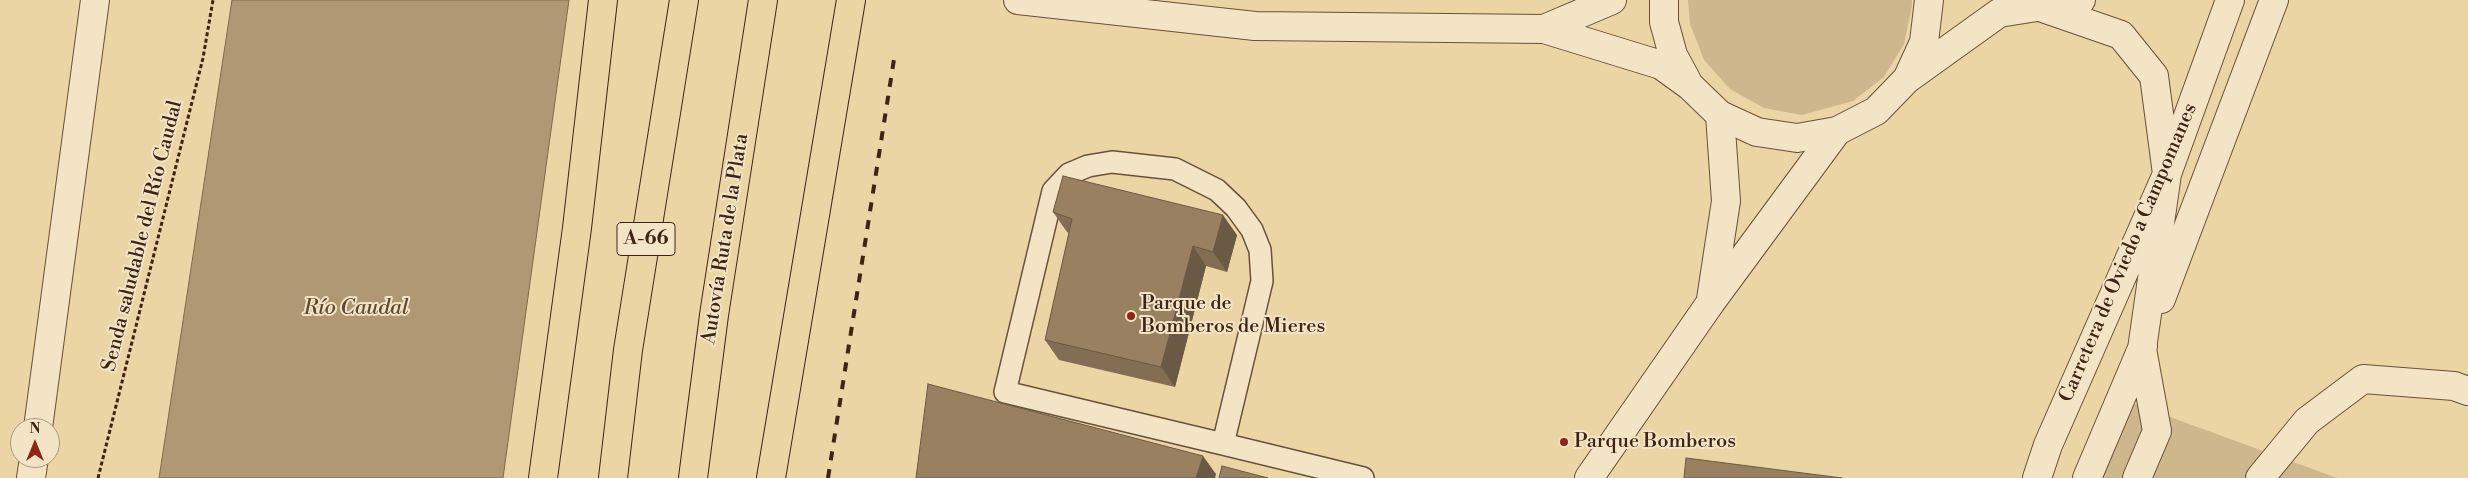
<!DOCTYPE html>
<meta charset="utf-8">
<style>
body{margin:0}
#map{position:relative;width:2468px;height:478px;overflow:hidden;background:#ebd5a4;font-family:"Libre Bodoni",serif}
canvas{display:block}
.north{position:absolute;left:10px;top:418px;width:50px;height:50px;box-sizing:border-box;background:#f2e4c4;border:1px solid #aa977e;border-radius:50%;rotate:0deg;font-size:14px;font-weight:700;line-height:20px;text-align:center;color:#3e2316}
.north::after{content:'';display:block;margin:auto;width:18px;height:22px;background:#8f2418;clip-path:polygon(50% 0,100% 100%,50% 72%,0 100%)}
</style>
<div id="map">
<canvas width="2468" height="478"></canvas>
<div class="north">N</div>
</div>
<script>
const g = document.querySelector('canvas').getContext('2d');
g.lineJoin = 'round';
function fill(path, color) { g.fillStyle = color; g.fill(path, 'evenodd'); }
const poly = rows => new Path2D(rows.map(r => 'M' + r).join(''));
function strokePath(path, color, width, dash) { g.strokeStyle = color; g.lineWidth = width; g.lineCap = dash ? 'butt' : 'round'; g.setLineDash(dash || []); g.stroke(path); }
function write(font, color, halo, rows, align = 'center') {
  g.font = font + ' "Libre Bodoni",serif'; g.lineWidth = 4; g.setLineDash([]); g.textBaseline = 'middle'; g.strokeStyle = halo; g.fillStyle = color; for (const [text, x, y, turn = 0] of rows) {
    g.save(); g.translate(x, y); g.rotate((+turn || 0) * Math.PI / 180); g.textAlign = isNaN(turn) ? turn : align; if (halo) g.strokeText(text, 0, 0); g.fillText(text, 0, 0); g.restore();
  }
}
fill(poly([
 [1688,0,1912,0,1912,6,1904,44,1884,77,1853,101,1802,115,1764,108,1730,89,1704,60,1690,24],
 [2110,395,2337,478,2081,478]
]), '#ceb78c');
const water = poly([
 [232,0,569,0,503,478,159,478,232,0]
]);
fill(water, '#b09874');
strokePath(water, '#82694e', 1);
const service = poly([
 [1223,444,1262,281,1260,250,1252,230,1236,208,1217,190,1175,169,1112,162,1088,166,1069,174,1053,191,1005,392,1223,444,1363,478]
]);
const minor = poly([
 [1711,299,1726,201,1720,115],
 [38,428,95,0],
 [31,478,34,458],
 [1589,478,1711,302,1837,131]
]);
const tertiary = poly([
 [1018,0,1255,26,1544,29,1661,65,1690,86,1720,115,1757,132,1797,138,1837,131,1876,111,1907,79,1999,13,2081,0],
 [1664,0,1664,22,1673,55,1687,81],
 [2043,8,2121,35,2154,76,2167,174,2142,349,2157,431,2137,478],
 [1544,29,1612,0],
 [1908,77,1924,42,1929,0],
 [2161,299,2274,0],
 [2037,478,2048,445,2167,174,2230,0],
 [2087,478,2143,346],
 [2260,478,2307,421,2363,379,2454,386,2468,391]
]);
const motorway = poly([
 [543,478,577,228,603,0],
 [613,478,628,350,684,0],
 [693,478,714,315,763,0],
 [771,478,851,0]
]);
strokePath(service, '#69503a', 24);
strokePath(minor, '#69503a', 30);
strokePath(tertiary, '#69503a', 30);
strokePath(motorway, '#3e2316', 30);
strokePath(poly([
 [98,478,203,58,213,0]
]), '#3e2316', 3, [4, 2.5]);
strokePath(service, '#f2e4c4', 21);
strokePath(minor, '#f2e4c4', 28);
strokePath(tertiary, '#f2e4c4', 28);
strokePath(motorway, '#ebd5a4', 28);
strokePath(poly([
 [828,478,895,53]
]), '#3e2316', 4, [9, 9]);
fill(poly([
 [1053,212,1237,235,1227,272,1206,266,1175,387,1059,360,1045,340,1069,233,1067,232]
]), '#836e53');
fill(poly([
 [1223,215,1237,235,1227,272,1213,252],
 [1193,246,1206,266,1175,387,1161,367],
 [1203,456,1216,474,1215,478,1196,478]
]), '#6a5a43');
const building = poly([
 [1063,176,1223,215,1213,252,1193,246,1161,367,1045,340,1072,219,1053,212,1063,176],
 [928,384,1203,456,1196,478,916,478,928,384],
 [1686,458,1842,478,1684,478,1686,458],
 [1222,466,1268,478,1219,478,1222,466]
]);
fill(building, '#988060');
strokePath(building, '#6a5a43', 1);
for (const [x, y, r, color] of [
 [1131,316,5,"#8f2418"],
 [1564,442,5,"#8f2418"]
]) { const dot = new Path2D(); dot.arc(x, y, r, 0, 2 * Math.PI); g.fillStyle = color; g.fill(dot); strokePath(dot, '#f2e4c4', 2); }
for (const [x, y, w] of [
 [646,239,58]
]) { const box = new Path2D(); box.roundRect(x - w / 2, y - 16.5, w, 33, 4); g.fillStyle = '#f2e4c4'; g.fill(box); strokePath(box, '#3e2316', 1); }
write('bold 19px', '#3e2316', null, [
 ["A-66",646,239]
]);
write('20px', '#3e2316', '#f2e4c4', [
 ["Senda saludable del Río Caudal",143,236,-76],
 ["Autovía Ruta de la Plata",726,239,-81],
 ["Carretera de Oviedo a Campomanes",2129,253,-67]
]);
write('20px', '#3e2316', '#f2e4c4', [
 ["Parque de",1141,304],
 ["Bomberos de Mieres",1141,327],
 ["Parque Bomberos",1574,442]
], 'left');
write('italic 21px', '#604632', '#f2e4c4', [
 ["Río Caudal",356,309]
]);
</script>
